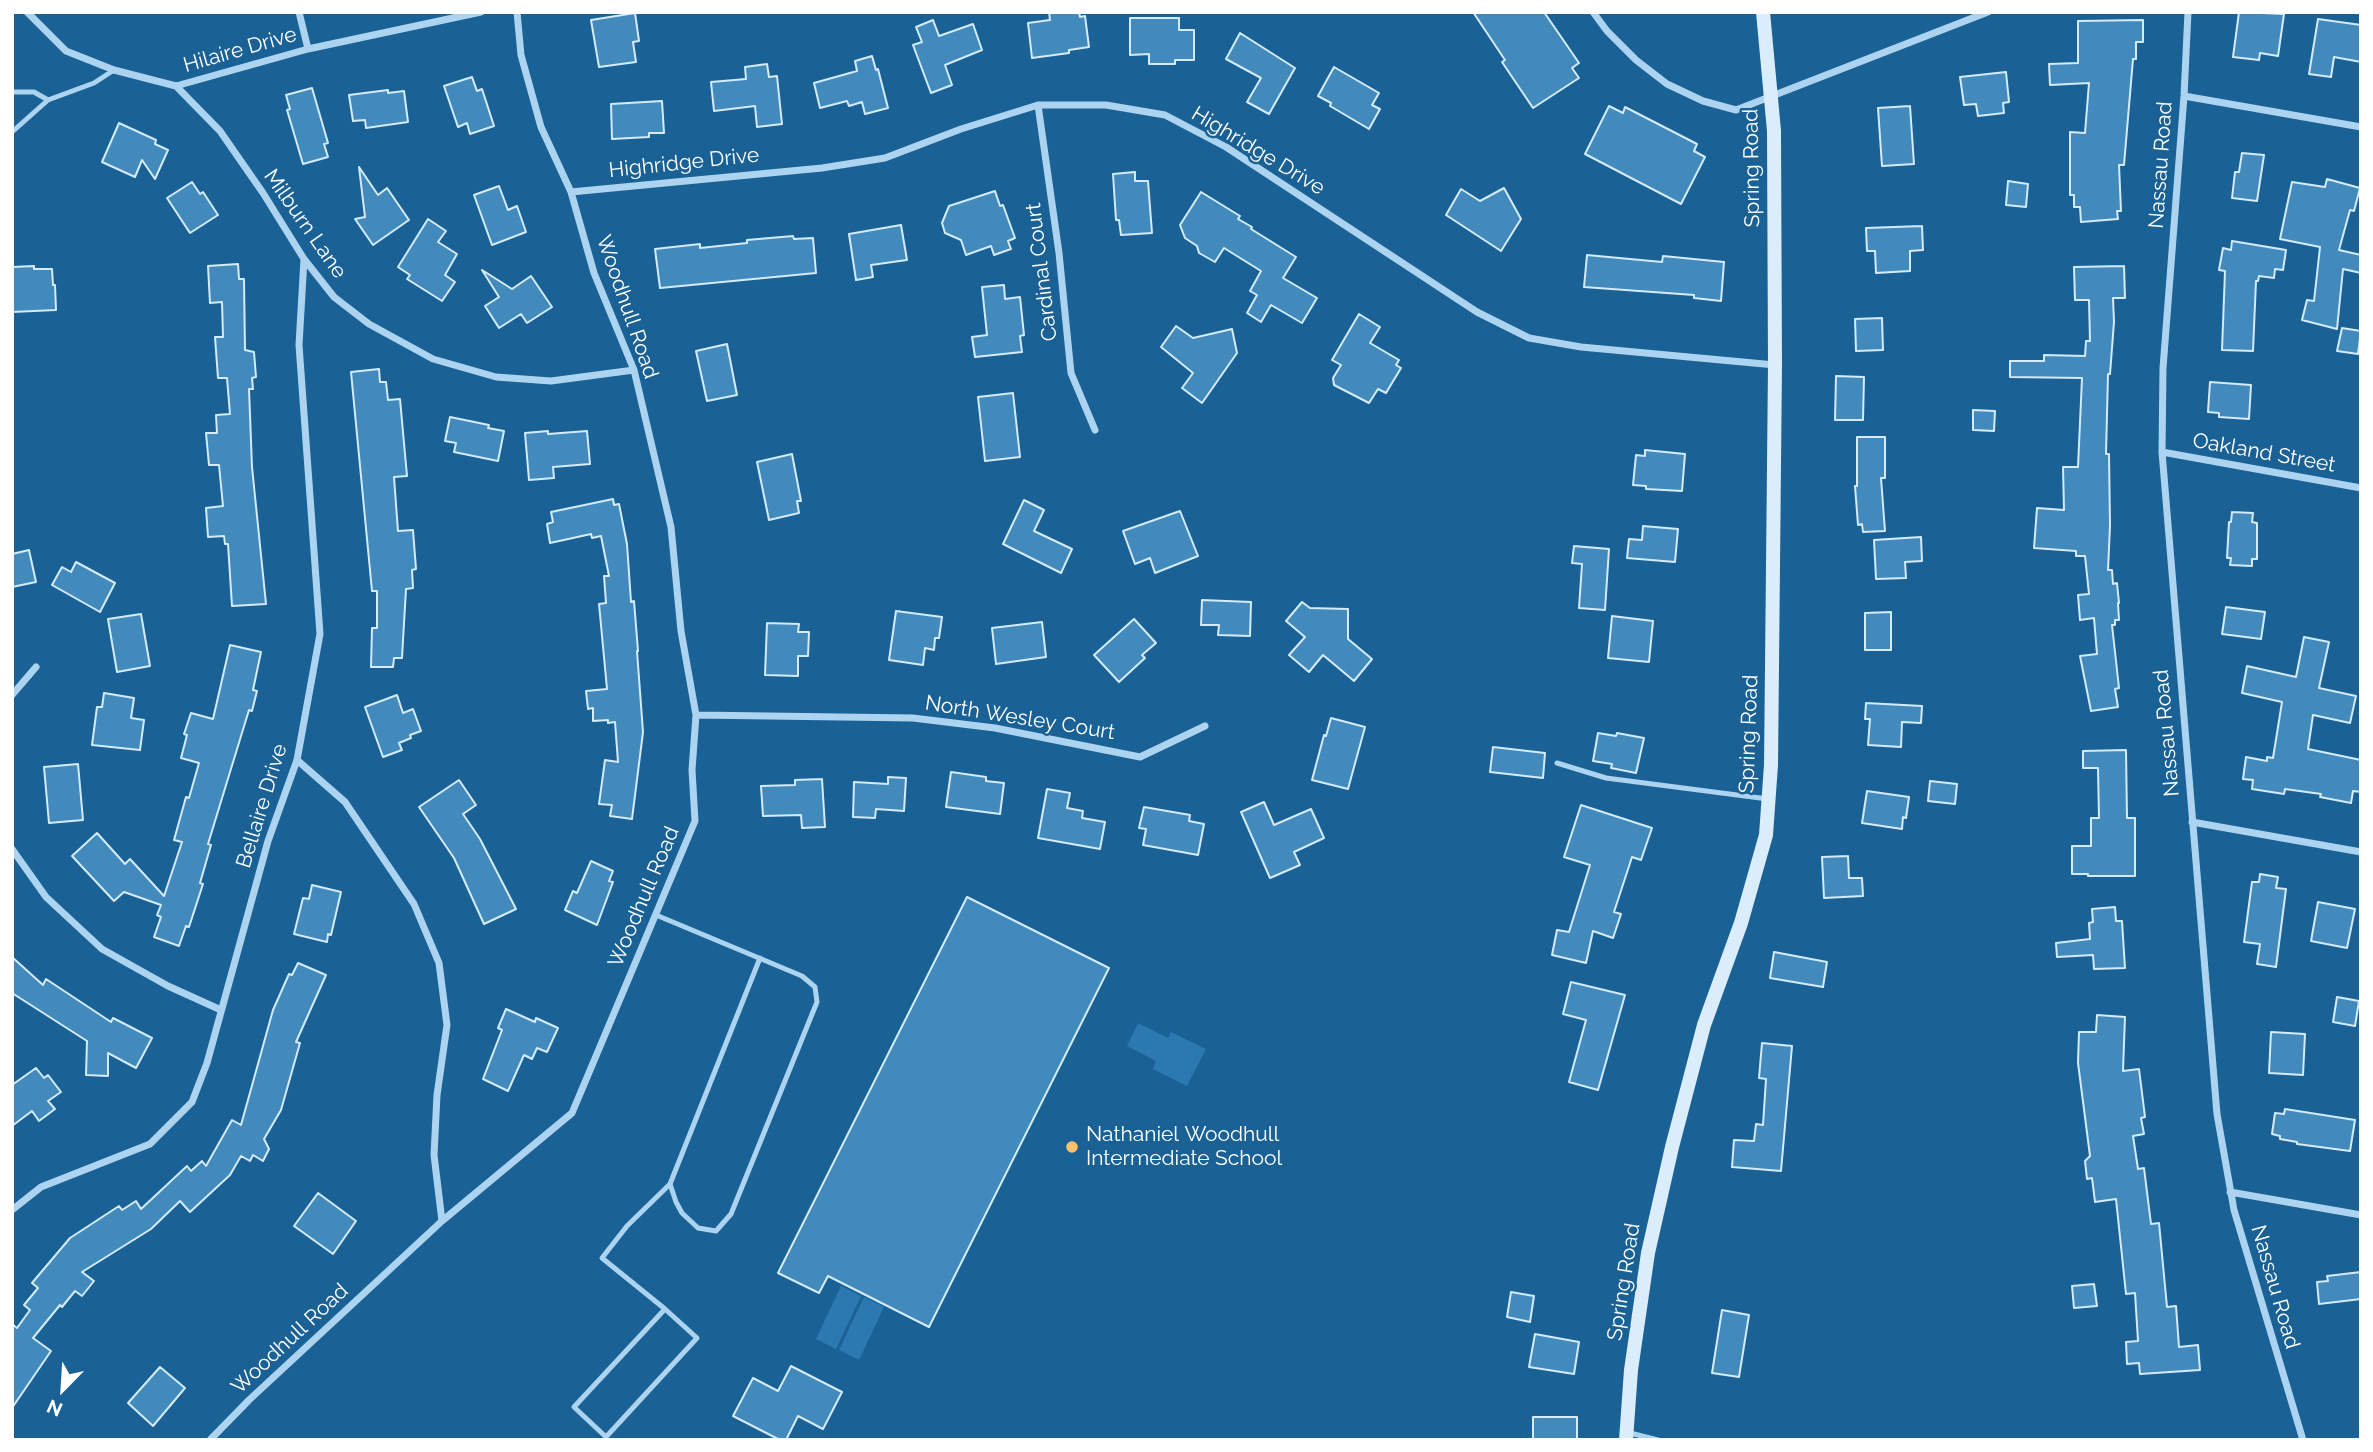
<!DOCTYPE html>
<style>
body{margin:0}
#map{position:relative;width:2373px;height:1452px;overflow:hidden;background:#1a6195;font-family:Raleway,sans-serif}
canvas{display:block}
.frame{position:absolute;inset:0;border:14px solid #fff;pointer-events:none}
.north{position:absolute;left:28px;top:1354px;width:70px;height:70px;-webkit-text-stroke:5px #1a6195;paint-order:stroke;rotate:204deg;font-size:19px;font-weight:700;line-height:28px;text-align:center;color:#fff}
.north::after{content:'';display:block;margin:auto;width:24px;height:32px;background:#fff;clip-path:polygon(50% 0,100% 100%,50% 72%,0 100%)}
</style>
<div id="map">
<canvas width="2373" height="1452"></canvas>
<div class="frame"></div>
<div class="north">N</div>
</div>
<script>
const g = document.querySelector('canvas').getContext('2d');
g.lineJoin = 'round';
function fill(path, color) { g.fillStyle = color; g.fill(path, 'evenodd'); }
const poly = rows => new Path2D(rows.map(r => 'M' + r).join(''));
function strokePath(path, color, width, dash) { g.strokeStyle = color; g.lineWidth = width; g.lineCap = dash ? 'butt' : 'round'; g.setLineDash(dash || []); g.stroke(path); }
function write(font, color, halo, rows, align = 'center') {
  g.font = font + ' Raleway,sans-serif'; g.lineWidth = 5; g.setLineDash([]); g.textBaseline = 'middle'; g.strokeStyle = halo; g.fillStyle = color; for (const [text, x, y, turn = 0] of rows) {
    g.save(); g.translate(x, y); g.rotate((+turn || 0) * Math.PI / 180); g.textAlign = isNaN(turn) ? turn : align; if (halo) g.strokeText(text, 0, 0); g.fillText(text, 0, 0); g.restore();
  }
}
fill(poly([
 [1138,1023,1168,1038,1171,1032,1206,1049,1187,1086,1153,1069,1156,1061,1127,1046],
 [841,1286,861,1296,836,1349,816,1339],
 [864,1297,884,1307,859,1360,839,1350]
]), '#2a7ab1');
const building = poly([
 [1049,12,1079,12,1080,17,1085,16,1089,47,1069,50,1069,53,1032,58,1028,23,1050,20,1049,12],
 [1473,12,1544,12,1579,63,1572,68,1579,78,1533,108,1502,62,1505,60,1473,12],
 [2239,12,2284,14,2278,56,2260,53,2259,60,2233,57,2239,12],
 [635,13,639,41,633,42,636,62,599,67,591,20,635,13],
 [1130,18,1179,18,1179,30,1194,30,1194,60,1175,60,1175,64,1149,64,1149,54,1130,55,1130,18],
 [2318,19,2361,25,2361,62,2334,57,2331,77,2309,74,2318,19],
 [933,20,939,36,973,24,982,50,945,65,952,85,931,93,913,45,922,42,916,27,933,20],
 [2143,20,2143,42,2136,42,2136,59,2133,59,2124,165,2119,165,2121,211,2117,211,2118,219,2081,222,2080,207,2074,207,2074,195,2070,195,2070,132,2085,133,2089,83,2050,85,2049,64,2078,63,2078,21,2143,20],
 [1240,33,1295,68,1269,114,1247,102,1261,78,1226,59,1240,33],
 [872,56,876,70,878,69,888,108,865,114,862,102,849,106,847,101,820,108,814,83,857,71,855,61,872,56],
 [767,64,769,77,777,76,782,124,757,127,755,106,714,111,711,82,746,79,745,67,767,64],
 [1334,67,1379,93,1372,105,1380,109,1369,129,1330,106,1331,103,1318,96,1334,67],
 [2006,72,2009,102,2003,103,2004,113,1978,116,1976,104,1964,105,1960,77,2006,72],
 [472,77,477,91,482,89,494,126,470,134,467,123,458,127,444,86,472,77],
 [312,88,328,143,324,144,328,157,303,164,287,110,290,109,286,95,312,88],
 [388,90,388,93,404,91,408,122,366,128,365,120,353,121,349,95,388,90],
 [662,101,664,133,649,133,649,137,612,139,611,104,662,101],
 [1609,106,1623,113,1625,107,1697,144,1694,151,1705,157,1681,204,1585,154,1609,106],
 [1910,106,1914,164,1882,166,1878,108,1910,106],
 [119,123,156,140,155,144,168,150,155,179,142,160,135,177,102,162,119,123],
 [2242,153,2264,155,2257,201,2232,198,2235,172,2239,172,2242,153],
 [359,167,378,195,387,188,409,220,373,245,355,219,365,217,359,167],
 [1135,172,1135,181,1148,181,1152,233,1121,235,1119,220,1116,220,1113,174,1135,172],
 [2327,179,2360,188,2354,211,2350,210,2339,250,2361,255,2361,273,2343,269,2337,329,2302,320,2307,300,2314,301,2320,247,2280,239,2292,182,2325,187,2327,179],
 [2008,181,2028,184,2026,207,2006,205,2008,181],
 [192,182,200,194,203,192,218,215,190,233,167,198,192,182],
 [499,186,508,210,517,206,526,232,492,245,474,195,499,186],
 [1504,188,1521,219,1501,251,1446,215,1461,189,1480,201,1504,188],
 [995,191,1000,206,1003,205,1015,238,1008,241,1011,249,994,255,991,246,966,255,961,240,945,233,942,223,949,206,995,191],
 [1201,192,1240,216,1238,219,1252,227,1251,229,1296,257,1283,278,1317,298,1302,323,1271,305,1261,322,1247,313,1257,295,1250,291,1261,271,1224,248,1215,262,1199,253,1197,246,1185,238,1180,225,1201,192],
 [428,219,446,231,438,242,457,254,445,275,455,282,442,301,407,279,410,275,398,267,428,219],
 [901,225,907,260,871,265,873,277,856,280,849,234,901,225],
 [1922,226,1923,250,1910,251,1910,271,1876,273,1875,251,1867,251,1866,228,1922,226],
 [793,236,794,239,813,238,816,273,660,288,655,249,700,244,700,248,747,243,747,240,793,236],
 [2232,241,2286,250,2283,270,2275,269,2274,278,2259,276,2258,281,2256,281,2253,351,2222,350,2225,271,2219,270,2223,248,2231,250,2232,241],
 [1587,255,1662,262,1663,256,1724,262,1721,301,1694,298,1694,295,1584,287,1587,255],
 [238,264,239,279,244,279,245,350,254,352,256,377,252,378,253,389,249,389,252,467,266,604,232,606,228,544,225,544,224,536,208,537,206,508,223,506,219,465,209,465,206,433,217,433,216,415,230,414,227,378,218,378,215,337,223,337,222,302,210,303,208,266,238,264],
 [34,266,34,269,52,269,53,285,55,285,56,310,12,312,12,267,34,266],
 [2124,266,2125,298,2113,298,2114,322,2110,374,2108,374,2106,454,2109,454,2110,526,2108,570,2112,570,2113,584,2117,583,2119,603,2118,603,2119,620,2115,620,2115,625,2112,625,2119,688,2115,689,2118,707,2091,711,2080,656,2097,654,2094,618,2080,620,2078,595,2089,594,2085,556,2076,556,2076,551,2034,548,2037,508,2064,510,2063,467,2078,467,2082,378,2010,377,2010,361,2044,361,2044,355,2085,356,2086,341,2090,341,2089,300,2075,300,2074,267,2124,266],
 [482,270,512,289,531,276,552,307,527,323,521,314,499,328,485,306,499,297,482,270],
 [1004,285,1005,299,1020,297,1024,335,1020,336,1022,352,975,357,972,337,987,335,982,287,1004,285],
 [1359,314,1380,327,1370,343,1399,360,1396,365,1401,368,1386,393,1378,389,1369,403,1334,385,1333,378,1341,365,1332,360,1359,314],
 [1882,318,1883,350,1856,351,1855,319,1882,318],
 [1176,326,1193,338,1232,329,1237,353,1202,403,1182,388,1193,373,1161,347,1176,326],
 [2342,328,2361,331,2358,354,2337,351,2342,328],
 [727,344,737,395,707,401,696,351,727,344],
 [379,369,380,382,386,382,388,400,400,399,407,476,394,477,398,531,413,530,416,569,412,570,413,588,406,589,402,658,394,658,393,667,371,667,372,628,377,628,377,591,372,591,351,372,379,369],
 [1836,376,1864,377,1863,420,1835,420,1836,376],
 [2210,382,2251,385,2249,419,2219,417,2219,413,2208,412,2210,382],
 [1013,393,1020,457,985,461,978,397,1013,393],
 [1973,410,1995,411,1994,431,1973,430,1973,410],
 [450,417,489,425,488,428,504,431,498,461,454,452,456,443,445,441,450,417],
 [548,431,548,434,587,431,590,464,553,467,554,478,529,480,525,433,548,431],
 [1857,437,1885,437,1885,478,1881,478,1885,531,1863,532,1862,524,1858,525,1855,486,1857,486,1857,437],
 [1645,450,1685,454,1682,491,1646,489,1646,486,1633,485,1636,455,1645,456,1645,450],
 [792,454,801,501,797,501,799,513,769,520,757,462,792,454],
 [613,499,614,505,619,504,627,544,631,602,634,601,638,651,637,651,643,732,632,819,610,816,612,805,599,804,605,760,618,762,615,722,608,723,608,720,593,721,593,708,588,709,586,691,607,689,599,604,606,603,604,576,609,576,601,536,592,538,591,534,550,543,547,524,553,522,551,512,613,499],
 [1024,500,1044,510,1034,531,1072,549,1061,573,1003,544,1024,500],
 [1180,511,1198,556,1155,573,1150,558,1135,564,1123,531,1180,511],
 [2232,512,2253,513,2252,522,2257,523,2257,559,2252,559,2252,566,2230,565,2231,558,2227,558,2229,522,2231,522,2232,512],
 [1643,526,1678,529,1675,562,1627,558,1629,539,1642,540,1643,526],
 [1921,537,1922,561,1905,562,1906,578,1876,579,1874,540,1921,537],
 [1574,546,1609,549,1605,610,1579,608,1582,564,1572,563,1574,546],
 [29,550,36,582,12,587,12,554,29,550],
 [76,562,115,583,100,612,52,585,62,567,71,572,76,562],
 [1202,600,1251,602,1250,636,1218,635,1219,625,1201,625,1202,600],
 [1302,602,1310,608,1348,609,1348,639,1372,659,1354,681,1323,655,1309,672,1289,655,1305,637,1286,621,1302,602],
 [2226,607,2265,612,2261,639,2222,634,2226,607],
 [896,611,942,617,939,638,935,638,934,650,925,648,923,665,889,660,896,611],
 [1891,612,1891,650,1865,650,1865,613,1891,612],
 [141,614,150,666,117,672,108,619,141,614],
 [1612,616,1653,621,1649,662,1608,658,1612,616],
 [1134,619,1156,643,1142,655,1145,658,1119,682,1094,655,1134,619],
 [1042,622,1046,657,996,664,992,628,1042,622],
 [767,623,799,624,798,632,809,632,808,656,798,656,798,676,765,675,767,623],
 [2304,637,2329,642,2319,688,2356,696,2350,723,2313,715,2308,749,2361,760,2361,792,2353,791,2351,803,2320,797,2321,794,2285,789,2284,794,2252,789,2253,780,2243,779,2246,757,2267,761,2267,757,2273,758,2282,702,2242,693,2247,666,2296,677,2304,637],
 [230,645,261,652,253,690,257,691,252,711,249,710,208,844,211,845,200,883,203,884,189,927,186,926,179,946,154,937,161,917,157,915,161,905,124,892,114,901,72,856,97,833,125,864,130,859,164,896,182,842,174,840,186,797,189,798,199,763,181,758,187,735,184,734,191,713,213,719,230,645],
 [104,693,134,698,131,718,144,720,140,750,92,745,97,707,102,707,104,693],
 [397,695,403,713,413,709,421,731,410,735,411,738,399,743,402,750,383,757,365,707,397,695],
 [1866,703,1922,706,1921,723,1902,722,1901,747,1868,745,1870,719,1865,719,1866,703],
 [1331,718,1365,727,1348,789,1312,780,1324,735,1326,736,1331,718],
 [1598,733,1616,736,1617,733,1644,738,1636,773,1611,768,1612,764,1593,761,1598,733],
 [1493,747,1545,753,1543,778,1490,772,1493,747],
 [2126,750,2127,818,2135,818,2135,876,2088,876,2088,874,2072,874,2072,846,2091,846,2091,818,2099,818,2098,768,2083,768,2083,751,2126,750],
 [78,764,83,820,49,823,44,767,78,764],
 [951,772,986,777,986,781,1004,783,1000,814,946,807,951,772],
 [888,777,906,778,904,811,876,809,875,818,853,817,854,782,888,784,888,777],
 [822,779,825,827,802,828,801,815,763,816,761,786,795,785,795,780,822,779],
 [459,780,476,805,463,814,480,839,516,909,484,924,454,858,419,807,459,780],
 [1930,781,1957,784,1955,804,1928,801,1930,781],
 [1047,789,1070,793,1067,808,1083,811,1082,818,1105,822,1100,849,1038,838,1047,789],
 [1867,791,1909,797,1906,818,1903,817,1902,829,1862,823,1867,791],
 [1264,802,1274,825,1311,809,1324,838,1294,852,1300,865,1270,878,1241,812,1264,802],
 [1581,805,1652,828,1641,860,1632,857,1614,912,1621,914,1613,938,1593,931,1586,963,1552,955,1557,930,1569,932,1590,865,1564,857,1581,805],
 [1144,807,1190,815,1189,821,1204,824,1198,855,1143,845,1146,829,1139,828,1144,807],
 [1848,856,1849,878,1862,878,1863,896,1824,898,1822,857,1848,856],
 [591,861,613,871,609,881,613,882,597,925,565,910,573,891,577,893,591,861],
 [2260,874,2278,877,2276,888,2286,889,2276,967,2257,964,2260,944,2244,942,2252,882,2259,882,2260,874],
 [312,885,341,892,331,935,328,934,327,942,294,934,303,898,309,899,312,885],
 [967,897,1109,968,929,1327,828,1276,819,1293,778,1273,967,897],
 [2318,902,2355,909,2347,948,2311,941,2318,902],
 [2115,907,2116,921,2122,921,2125,968,2094,969,2093,955,2057,957,2056,943,2090,939,2089,923,2093,922,2092,909,2115,907],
 [1774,952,1827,962,1823,987,1770,978,1774,952],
 [12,957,43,985,46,979,111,1022,113,1018,152,1038,136,1068,108,1053,108,1076,86,1075,87,1041,12,993,12,957],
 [298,963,326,975,296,1042,300,1043,281,1110,264,1139,269,1149,263,1161,253,1155,250,1161,241,1156,230,1175,190,1212,180,1201,151,1229,82,1272,94,1281,82,1296,75,1291,62,1307,60,1305,33,1338,51,1351,12,1408,12,1324,17,1328,30,1310,24,1305,38,1288,32,1283,70,1238,119,1206,122,1210,136,1201,141,1209,187,1166,191,1171,202,1161,206,1166,232,1120,241,1125,273,1010,289,974,292,975,298,963],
 [1571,982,1625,995,1598,1090,1569,1082,1586,1020,1563,1014,1571,982],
 [2337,997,2359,1001,2355,1026,2333,1022,2337,997],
 [506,1009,535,1022,536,1018,558,1028,547,1052,537,1048,532,1059,524,1055,508,1091,483,1079,502,1030,498,1028,506,1009],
 [2097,1015,2125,1017,2123,1071,2139,1069,2145,1117,2141,1118,2144,1134,2133,1136,2138,1169,2144,1168,2151,1224,2159,1223,2167,1307,2176,1306,2179,1347,2198,1345,2200,1370,2140,1374,2139,1363,2127,1364,2126,1342,2138,1341,2135,1293,2126,1294,2116,1199,2095,1202,2092,1178,2087,1179,2085,1161,2090,1156,2078,1063,2079,1032,2096,1032,2097,1015],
 [2271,1032,2305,1034,2303,1075,2269,1073,2271,1032],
 [1762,1043,1792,1046,1781,1171,1732,1167,1734,1140,1754,1141,1756,1124,1763,1125,1766,1079,1759,1078,1762,1043],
 [36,1068,44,1078,48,1075,61,1092,48,1101,55,1109,39,1121,32,1111,12,1126,12,1085,36,1068],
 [2285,1109,2355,1120,2350,1151,2297,1144,2297,1142,2280,1139,2280,1136,2272,1134,2275,1113,2284,1114,2285,1109],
 [318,1193,356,1221,333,1254,294,1226,318,1193],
 [2361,1272,2361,1299,2319,1304,2317,1282,2328,1281,2327,1276,2361,1272],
 [2094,1284,2097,1306,2074,1308,2072,1286,2094,1284],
 [1511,1292,1534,1296,1530,1322,1507,1317,1511,1292],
 [1722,1310,1749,1315,1739,1377,1712,1373,1722,1310],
 [1535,1334,1579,1342,1574,1374,1529,1367,1535,1334],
 [791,1366,842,1392,823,1429,798,1416,786,1440,780,1440,733,1416,753,1378,778,1391,791,1366],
 [160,1367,185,1388,153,1426,128,1403,160,1367],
 [1533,1417,1577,1417,1577,1439,1533,1439,1533,1417]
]);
fill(building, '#438abc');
strokePath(building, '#d3ebfb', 2);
strokePath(poly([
 [12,92,34,92,48,100],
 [12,132,48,100,94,83,114,70],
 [1557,763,1606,778,1768,799],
 [656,915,802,976,815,987,817,1002,731,1214,716,1231,698,1228,682,1213,676,1202,670,1184],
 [665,1309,697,1338,606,1437,574,1407,665,1309,602,1258,627,1226,670,1184,760,958],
 [1630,1433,1658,1440]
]), '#acd4f0', 5);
strokePath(poly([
 [27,12,66,51,114,70,176,86,308,49,481,12],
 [299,12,308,49],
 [1593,12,1607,31,1636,60,1667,84,1703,101,1736,110,1988,12],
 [2188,12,2184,96,2163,368,2162,452,2217,1114,2234,1210,2303,1440],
 [176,86,220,131,263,193,304,259,334,297,369,324,433,359,496,377,551,381,634,370],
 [2184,96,2361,127],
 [1038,105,1059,253,1071,373,1095,430],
 [571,192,822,168,885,158,961,129,1038,105,1106,105,1165,115,1226,147,1477,312,1529,338,1581,347,1775,365],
 [2162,452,2361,488],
 [12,695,36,667],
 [696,715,913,718,995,728,1140,757,1205,726],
 [297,760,345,802,414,904,439,963,447,1025,437,1095,434,1155,442,1221],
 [2192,822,2361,852],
 [12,849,46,897,102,949,168,986,221,1010],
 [2230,1192,2361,1215],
 [12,1210,41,1187,150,1144,192,1102,207,1063,268,841,297,760,320,634,299,345,304,259],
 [210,1440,249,1400,442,1221,572,1113,695,821,692,770,696,715,681,631,671,527,634,370,594,273,571,192,541,127,521,55,517,12]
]), '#acd4f0', 7);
strokePath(poly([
 [1626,1440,1631,1370,1648,1253,1672,1147,1704,1025,1741,923,1766,835,1771,765,1775,365,1774,131,1763,12]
]), '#daedfb', 14);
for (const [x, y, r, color] of [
 [1072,1147,7,"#ffc06b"]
]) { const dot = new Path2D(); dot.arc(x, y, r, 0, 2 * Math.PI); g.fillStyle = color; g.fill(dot); strokePath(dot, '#1a6195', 2.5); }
write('21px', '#fff', '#1a6195', [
 ["Hilaire Drive",240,50,-16],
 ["Highridge Drive",1258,151,31],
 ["Highridge Drive",684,163,-6],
 ["Nassau Road",2161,165,-86],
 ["Spring Road",1752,168,-91],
 ["Milburn Lane",305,224,55],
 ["Cardinal Court",1042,272,-97],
 ["Woodhull Road",627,307,71],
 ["Oakland Street",2264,453,10],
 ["North Wesley Court",1020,718,9],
 ["Nassau Road",2167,733,-95],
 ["Spring Road",1749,734,-88],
 ["Bellaire Drive",262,806,-73],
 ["Woodhull Road",644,897,-67],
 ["Spring Road",1624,1282,-81],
 ["Nassau Road",2275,1287,74],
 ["Woodhull Road",290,1339,-43]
]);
write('21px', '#fff', '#1a6195', [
 ["Nathaniel Woodhull",1086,1135],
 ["Intermediate School",1086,1159]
], 'left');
</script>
